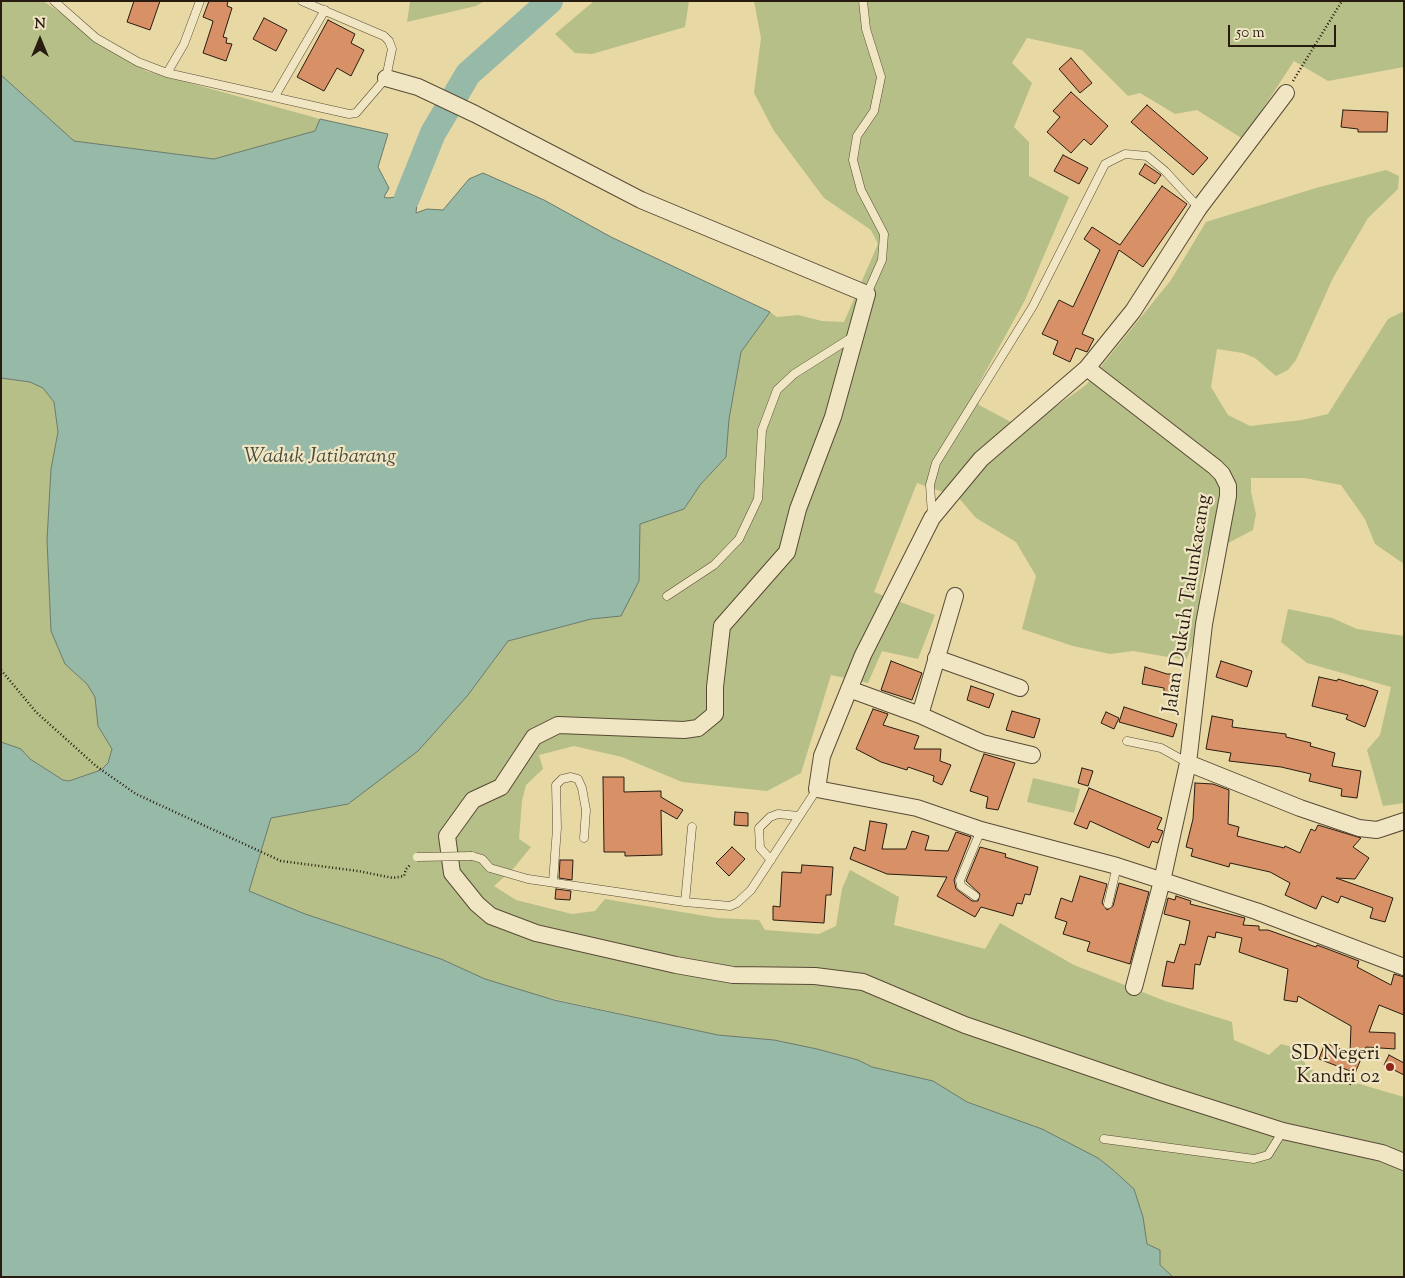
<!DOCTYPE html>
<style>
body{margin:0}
#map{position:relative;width:1405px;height:1278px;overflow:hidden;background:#e8d8a4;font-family:"Sorts Mill Goudy",serif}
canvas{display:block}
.frame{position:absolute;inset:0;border:2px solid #281c11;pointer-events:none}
.north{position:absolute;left:15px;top:15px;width:50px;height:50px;-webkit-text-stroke:4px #f0e6c4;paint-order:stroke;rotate:0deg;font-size:14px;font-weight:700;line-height:20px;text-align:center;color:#281c11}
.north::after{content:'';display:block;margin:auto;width:18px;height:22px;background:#281c11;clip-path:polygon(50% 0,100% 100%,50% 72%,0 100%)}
.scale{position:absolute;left:1228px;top:25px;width:108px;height:22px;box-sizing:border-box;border:2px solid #281c11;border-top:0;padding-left:6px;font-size:15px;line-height:18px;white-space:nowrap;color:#281c11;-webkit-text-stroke:4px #f0e6c4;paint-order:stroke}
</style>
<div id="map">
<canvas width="1405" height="1278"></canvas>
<div class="frame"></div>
<div class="north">N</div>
<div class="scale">50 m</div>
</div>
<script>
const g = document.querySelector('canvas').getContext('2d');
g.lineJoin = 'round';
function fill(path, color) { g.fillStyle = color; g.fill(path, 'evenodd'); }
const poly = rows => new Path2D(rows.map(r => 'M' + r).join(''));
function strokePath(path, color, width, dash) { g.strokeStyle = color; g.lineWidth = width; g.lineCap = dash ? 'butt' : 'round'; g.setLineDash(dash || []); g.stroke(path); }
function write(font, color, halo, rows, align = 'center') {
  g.font = font + ' "Sorts Mill Goudy",serif'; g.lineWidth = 4.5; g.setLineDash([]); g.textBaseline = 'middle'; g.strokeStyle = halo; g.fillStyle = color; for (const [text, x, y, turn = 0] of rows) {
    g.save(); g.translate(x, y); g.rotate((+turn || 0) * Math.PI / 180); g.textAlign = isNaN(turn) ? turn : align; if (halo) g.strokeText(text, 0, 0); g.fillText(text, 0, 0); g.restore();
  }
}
fill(poly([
 [1,1,43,1,146,71,320,119,315,131,214,159,74,141,1,75],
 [406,1,485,1,476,6,407,22,410,2],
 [594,1,689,1,685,27,592,54,575,53,555,34],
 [754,1,1404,1,1404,67,1328,81,1294,61,1243,139,1197,110,1175,114,1140,93,1128,96,1082,50,1027,38,1012,63,1032,83,1014,127,1029,142,1029,176,1069,197,1025,300,976,389,979,405,1024,429,1086,385,1171,280,1206,222,1316,188,1386,170,1399,176,1398,189,1368,218,1333,278,1296,360,1288,370,1276,376,1255,358,1243,353,1217,349,1211,387,1228,415,1250,426,1302,420,1328,414,1388,319,1404,311,1404,564,1375,544,1365,519,1341,485,1304,478,1251,478,1251,492,1256,514,1253,530,1207,554,1200,583,1200,626,1186,660,1133,651,1110,654,1073,646,1022,629,1036,576,1016,542,976,518,958,497,917,483,874,592,935,615,918,659,882,651,868,683,831,675,801,773,767,791,682,782,622,757,574,746,539,755,543,769,526,785,522,801,519,839,531,847,513,869,494,886,516,900,572,914,595,911,605,899,717,918,759,920,765,930,819,934,836,926,842,889,850,870,899,897,894,925,985,949,1000,923,1074,965,1165,1001,1232,1022,1234,1040,1269,1055,1281,1044,1297,1048,1308,1069,1404,1097,1404,1277,1173,1277,1160,1265,1160,1250,1147,1244,1143,1217,1134,1189,1112,1169,1098,1158,1042,1129,967,1102,933,1081,872,1067,858,1060,817,1049,774,1040,718,1035,540,996,485,979,441,959,305,914,249,891,271,818,348,804,468,695,508,641,591,619,621,615,638,548,640,524,684,509,700,485,726,457,729,419,741,352,770,312,777,317,798,315,822,321,844,322,878,244,871,230,824,198,774,131,754,93,761,38],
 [1,378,30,382,43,388,54,402,58,432,51,469,47,540,51,631,65,664,87,684,95,697,98,726,112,749,108,763,101,770,70,781,63,780,30,759,21,749,1,742],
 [1288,609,1332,618,1357,629,1404,636,1404,803,1383,806,1367,750,1380,735,1391,687,1307,663,1281,642],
 [1033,778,1080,789,1074,813,1027,802]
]), '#b5bf87');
const water = poly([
 [1,75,74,141,214,159,315,131,320,119,388,134,378,167,389,188,384,197,388,198,395,197,400,193,417,203,416,213,427,209,443,210,469,179,483,173,544,200,611,237,770,312,741,352,729,419,726,457,700,485,684,509,640,524,639,581,621,616,591,619,508,641,468,695,418,751,348,804,271,818,249,891,305,914,441,959,485,979,554,1000,718,1035,774,1040,817,1049,858,1060,872,1067,933,1081,967,1102,1042,1129,1098,1158,1112,1169,1134,1189,1143,1217,1147,1244,1160,1250,1160,1265,1173,1277,1,1277,1,742,21,749,30,759,63,780,69,781,101,770,108,763,112,749,98,726,95,697,87,684,65,664,51,631,47,540,51,469,58,432,54,402,43,388,30,382,1,378,1,75]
]);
fill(water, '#97b9a8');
strokePath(water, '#6b7a6c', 1);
strokePath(poly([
 [407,198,433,133,468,74,550,1]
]), '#97b9a8', 26);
const building = poly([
 [134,1,160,1,150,30,127,22,134,1],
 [209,1,228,1,227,6,232,8,223,37,227,38,226,43,232,44,226,61,203,53,212,25,213,21,203,17,209,1],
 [264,18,287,30,276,51,253,39,264,18],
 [328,20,355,34,351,43,364,50,351,76,337,68,324,91,297,77,328,20],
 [1071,58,1092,83,1080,93,1059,69,1071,58],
 [1071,92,1108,126,1091,145,1084,139,1071,153,1047,132,1060,117,1053,111,1071,92],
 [1147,105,1208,158,1193,175,1131,122,1147,105],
 [1343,110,1388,112,1387,132,1358,132,1358,129,1341,127,1343,110],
 [1063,155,1088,168,1079,184,1054,171,1063,155],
 [1145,164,1161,175,1155,184,1139,174,1145,164],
 [1162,186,1187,204,1143,267,1119,250,1082,334,1094,339,1087,352,1076,348,1070,362,1053,354,1058,341,1042,334,1059,300,1073,307,1100,250,1084,239,1092,227,1120,245,1162,186],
 [891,661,922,673,912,700,881,690,891,661],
 [1221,661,1252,671,1247,687,1216,677,1221,661],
 [1145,667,1167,674,1178,674,1178,693,1164,693,1164,688,1142,684,1145,667],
 [1319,677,1337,681,1338,679,1361,686,1361,685,1378,691,1365,727,1346,719,1348,715,1312,706,1319,677],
 [971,686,994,694,989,708,967,700,971,686],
 [1124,707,1177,724,1173,737,1119,722,1124,707],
 [873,709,888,714,883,725,919,736,914,749,941,749,940,761,951,765,942,785,933,781,934,776,908,767,907,770,881,762,856,749,873,709],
 [1012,711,1040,719,1034,738,1006,730,1012,711],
 [1106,712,1119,718,1114,729,1101,723,1106,712],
 [1212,716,1233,720,1232,727,1286,734,1286,737,1303,741,1311,743,1310,746,1335,753,1332,766,1361,771,1357,798,1341,796,1342,789,1309,781,1311,774,1281,767,1229,761,1231,753,1206,749,1212,716],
 [984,754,1015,763,998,810,986,808,988,797,970,791,984,754],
 [1082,768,1093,771,1088,786,1078,783,1082,768],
 [603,777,624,777,624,792,661,791,661,797,683,810,677,819,661,810,662,855,625,856,625,852,604,852,603,777],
 [1195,783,1213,784,1229,790,1228,824,1239,827,1237,836,1284,848,1285,846,1300,853,1311,829,1315,831,1318,825,1361,838,1353,847,1369,858,1355,879,1336,878,1393,898,1385,922,1370,918,1373,908,1341,896,1338,903,1322,896,1316,909,1285,895,1290,883,1270,872,1230,863,1229,867,1191,856,1193,849,1186,847,1193,819,1195,783],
 [1089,788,1162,818,1157,829,1163,831,1158,843,1152,841,1149,848,1090,821,1087,829,1074,824,1089,788],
 [735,812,748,813,748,826,734,825,735,812],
 [870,821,887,824,882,849,906,849,912,831,929,836,925,850,948,851,956,832,971,837,954,880,956,889,972,901,978,901,980,894,966,881,980,847,1006,854,1005,857,1038,867,1030,895,1025,894,1022,904,1017,903,1013,916,981,907,975,917,937,896,947,877,887,874,850,859,854,847,865,851,870,821],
 [732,847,745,859,729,876,716,863,732,847],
 [560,860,573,860,572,880,559,878,560,860],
 [802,865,833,867,831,895,826,895,824,923,773,920,773,906,780,907,782,872,801,873,802,865],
 [1080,876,1107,884,1102,903,1107,910,1113,906,1119,883,1149,892,1130,964,1087,951,1090,942,1063,934,1067,922,1055,918,1061,898,1072,902,1080,876],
 [556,889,571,891,570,900,555,899,556,889],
 [1176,896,1191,901,1190,904,1245,918,1243,925,1259,926,1259,930,1268,930,1316,947,1317,945,1359,961,1357,967,1391,985,1394,974,1404,977,1404,1015,1379,1005,1369,1032,1395,1033,1395,1049,1366,1047,1350,1085,1350,1071,1319,1059,1325,1043,1350,1053,1351,1026,1298,996,1297,1002,1284,1000,1288,969,1239,952,1242,938,1216,932,1215,938,1208,936,1200,965,1195,964,1193,989,1162,986,1167,961,1174,963,1180,944,1185,945,1190,921,1164,914,1168,898,1175,900,1176,896],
 [1389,1055,1404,1063,1404,1075,1384,1065,1389,1055]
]);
fill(building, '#d89067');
strokePath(building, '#281c11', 1);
const service = poly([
 [54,1,96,38,138,62,167,73,349,114,356,113,386,78,392,49,389,41,384,36,302,1],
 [863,1,866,29,881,77,874,111,857,136,853,160,861,190,884,234,882,260,867,294],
 [167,73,184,44,200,1],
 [275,96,325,10],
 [932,515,930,485,936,463,1033,306,1105,164,1125,154,1147,156,1165,171,1199,208],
 [667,596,714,565,739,539,758,499,762,430,777,390,794,374,854,336],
 [1127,741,1161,748,1188,763],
 [472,856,482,859,490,868,528,879,685,902,730,906,737,903,751,890,817,789],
 [771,860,760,848,759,828,770,817,778,814,799,816],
 [553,882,557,828,556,785,562,779,571,777,578,779,582,788,586,810,584,838],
 [975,896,961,886,960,880,981,830],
 [685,902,692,827],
 [1108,904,1117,866],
 [1104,1139,1254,1159,1268,1155,1283,1131]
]);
const minor = poly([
 [386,78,418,87,475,114,641,200,867,294,833,417,798,509,787,552,722,626,715,687,715,714,698,728,684,730,558,725,534,737,501,787,473,800,447,836,452,873,477,904,491,916,536,933,676,965,733,975,815,976,863,982,965,1025,1164,1093,1283,1131,1382,1153,1404,1162],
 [1286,93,1199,208,1133,311,1087,368,981,459,932,518,863,655,822,756,817,789,917,808,981,830,1117,866,1256,911,1404,967],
 [1087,368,1215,467,1222,474,1228,486,1228,496,1204,624,1188,763,1162,881,1134,987],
 [936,658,1020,688],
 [849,689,920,715,982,743,1032,755],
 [920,715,955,596],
 [1188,763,1300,808,1359,828,1377,830,1404,821]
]);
strokePath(service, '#584b36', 9);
strokePath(minor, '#584b36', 18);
strokePath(poly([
 [1293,81,1342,1],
 [1,670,36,712,96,766,136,794,281,861,358,871,393,878,404,876,406,869,410,865]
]), '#281c11', 2.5, [1, 2.5]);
strokePath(service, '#f0e6c4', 8);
strokePath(minor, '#f0e6c4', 16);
const serviceBridge = poly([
 [417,857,472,856]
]);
strokePath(serviceBridge, '#584b36', 9, []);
strokePath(serviceBridge, '#f0e6c4', 8);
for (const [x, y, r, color] of [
 [1390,1067,5,"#8f2418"]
]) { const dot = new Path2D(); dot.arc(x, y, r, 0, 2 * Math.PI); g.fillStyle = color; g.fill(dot); strokePath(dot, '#f0e6c4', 2); }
write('20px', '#281c11', '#f0e6c4', [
 ["Jalan Dukuh Talunkacang",1189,604,-81]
]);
write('20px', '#281c11', '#f0e6c4', [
 ["SD Negeri",1380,1056],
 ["Kandri 02",1380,1079]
], 'right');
write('italic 21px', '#494b3e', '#f0e6c4', [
 ["Waduk Jatibarang",320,458]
]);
</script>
